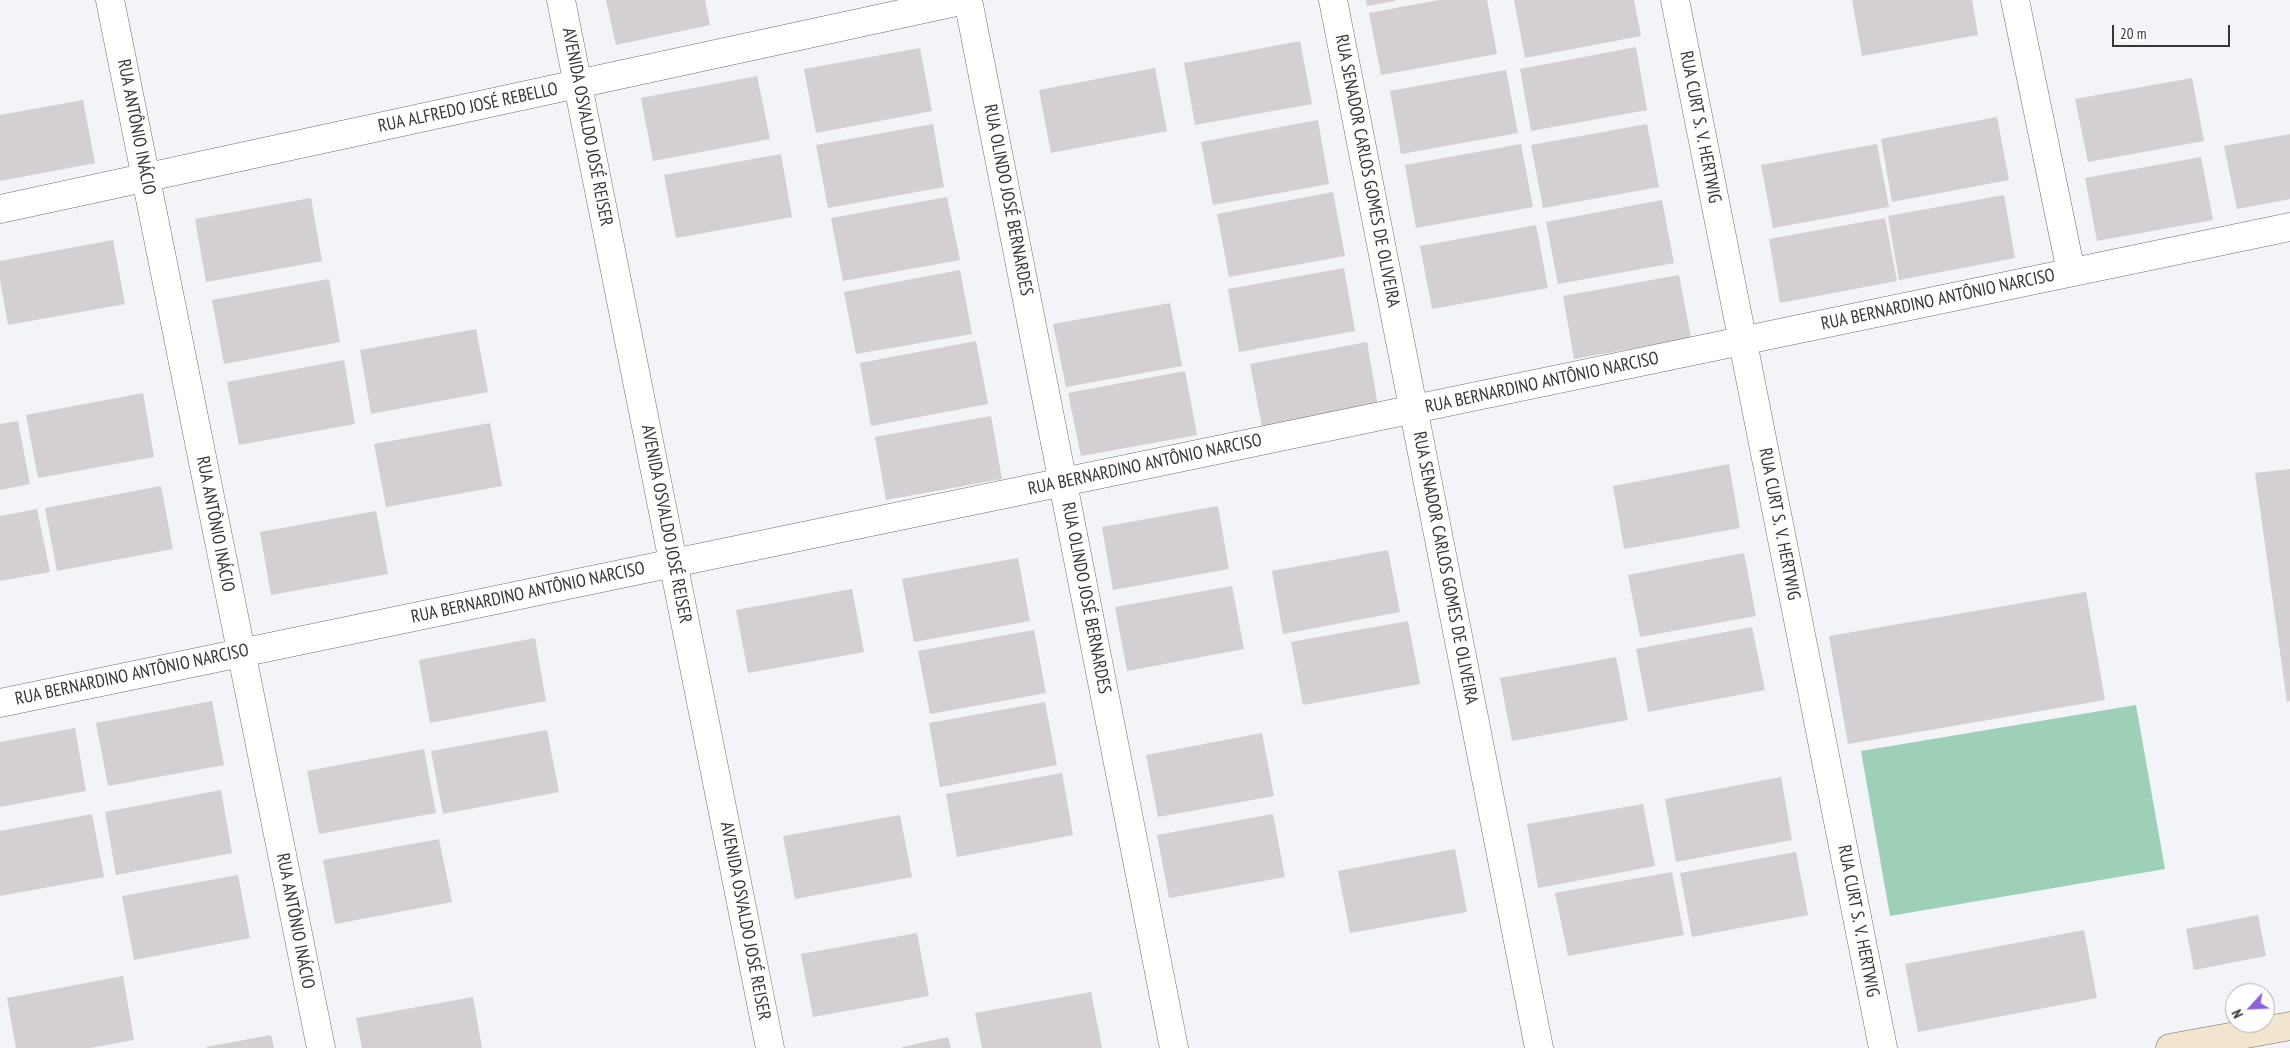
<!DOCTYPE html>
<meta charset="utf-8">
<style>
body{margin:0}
#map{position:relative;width:2290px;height:1048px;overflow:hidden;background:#f2f4f8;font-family:"PT Sans Narrow",sans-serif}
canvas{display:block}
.north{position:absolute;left:2225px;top:983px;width:50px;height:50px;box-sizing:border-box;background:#fff;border:1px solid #aeafaf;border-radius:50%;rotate:245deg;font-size:14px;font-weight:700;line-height:20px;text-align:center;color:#353638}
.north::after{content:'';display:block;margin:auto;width:18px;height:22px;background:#8d62dc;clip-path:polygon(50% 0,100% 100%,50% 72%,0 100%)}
.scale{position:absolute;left:2112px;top:25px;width:118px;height:22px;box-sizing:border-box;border:2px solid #353638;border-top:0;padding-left:6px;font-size:15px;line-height:18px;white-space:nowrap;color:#353638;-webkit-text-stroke:4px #fff;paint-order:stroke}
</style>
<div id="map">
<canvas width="2290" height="1048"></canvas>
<div class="north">N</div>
<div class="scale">20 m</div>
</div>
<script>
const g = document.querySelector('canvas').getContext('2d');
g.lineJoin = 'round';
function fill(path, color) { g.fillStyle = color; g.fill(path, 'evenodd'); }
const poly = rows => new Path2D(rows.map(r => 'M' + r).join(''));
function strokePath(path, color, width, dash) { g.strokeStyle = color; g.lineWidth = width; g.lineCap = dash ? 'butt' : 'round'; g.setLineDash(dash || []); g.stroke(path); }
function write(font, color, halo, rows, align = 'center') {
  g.font = font + ' "PT Sans Narrow",sans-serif'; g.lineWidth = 4; g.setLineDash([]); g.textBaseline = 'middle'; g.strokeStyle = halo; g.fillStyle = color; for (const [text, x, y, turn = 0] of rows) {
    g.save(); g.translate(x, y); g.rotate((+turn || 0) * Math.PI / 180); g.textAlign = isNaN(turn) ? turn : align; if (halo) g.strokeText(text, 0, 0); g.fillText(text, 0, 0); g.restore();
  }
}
fill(poly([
 [2136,705,2165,869,1890,916,1861,751]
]), '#9ed0b7');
fill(poly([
 [606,0,705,0,710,25,616,45],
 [1366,0,1395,0,1395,1,1367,6],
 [1439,0,1487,0,1497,54,1381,75,1369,13],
 [1514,0,1634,0,1641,36,1525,58],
 [1852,0,1972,0,1978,35,1862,56],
 [1300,41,1312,104,1195,125,1184,63],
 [1636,47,1647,110,1531,131,1520,69],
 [920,48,932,111,816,133,804,69],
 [1155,68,1167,131,1051,153,1039,90],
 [1506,70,1518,133,1401,154,1390,91],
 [757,76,770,139,653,161,641,98],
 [2192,78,2204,141,2088,162,2075,99],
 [83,100,95,163,0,181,0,115],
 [1997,117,2009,180,1892,202,1881,139],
 [1318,120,1329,184,1213,205,1201,142],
 [933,124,944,187,828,208,816,145],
 [1647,124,1659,187,1543,208,1531,145],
 [2290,134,2290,199,2237,209,2224,146],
 [1521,144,1533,207,1416,228,1405,165],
 [1877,144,1889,207,1773,228,1761,165],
 [781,154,792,217,676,238,664,175],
 [2201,157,2213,220,2097,241,2085,178],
 [1333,192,1345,256,1229,277,1217,214],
 [2004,195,2015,258,1899,280,1888,216],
 [947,197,960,260,843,281,831,218],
 [311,198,322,261,206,282,195,219],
 [1662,200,1674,263,1558,284,1546,222],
 [1885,218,1897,281,1780,303,1769,239],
 [1536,225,1548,288,1432,309,1420,246],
 [113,240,125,304,8,325,0,280,0,261],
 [1344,268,1355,331,1239,352,1228,289],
 [960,270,972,334,856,354,844,292],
 [1679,275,1691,338,1574,359,1563,296],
 [329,279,340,342,224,364,212,300],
 [1170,303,1182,366,1066,387,1053,324],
 [476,329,488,392,371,414,360,350],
 [976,341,988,404,871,426,860,363],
 [1367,342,1378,406,1262,427,1250,364],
 [344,360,355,424,239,445,227,382],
 [1185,371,1197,435,1081,456,1068,393],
 [143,393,154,457,38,478,26,415],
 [991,416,1002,479,886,500,875,437],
 [18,421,30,484,0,490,0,424],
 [490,423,502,486,386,507,374,444],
 [1729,464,1740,528,1624,549,1613,486],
 [2290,469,2290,701,2287,702,2255,473],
 [161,486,173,549,57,571,45,508],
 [1218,506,1229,569,1113,590,1102,527],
 [37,509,50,572,0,581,0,516],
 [376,511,388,574,271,595,260,532],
 [1388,550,1400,612,1283,634,1272,571],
 [1744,553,1756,616,1640,637,1628,575],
 [1018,558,1030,621,914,642,902,579],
 [1232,586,1244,649,1127,671,1115,607],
 [852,589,864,652,748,673,736,610],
 [2086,592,2105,700,1848,744,1829,636],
 [1408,621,1420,684,1303,705,1291,642],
 [1752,627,1765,690,1648,712,1636,649],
 [1034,630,1046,693,930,714,918,651],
 [535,638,546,701,430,723,419,660],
 [1616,657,1628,720,1512,741,1500,678],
 [212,701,224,765,108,786,96,723],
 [1045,702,1057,765,940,787,929,723],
 [75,728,86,791,0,807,0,742],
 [547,730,559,792,443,814,431,751],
 [1262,733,1274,796,1158,817,1146,755],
 [424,749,436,813,319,834,307,771],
 [1062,773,1073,835,957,857,946,794],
 [1781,777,1792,840,1676,862,1665,799],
 [221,790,232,853,116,875,105,812],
 [1643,804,1655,866,1538,888,1527,824],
 [92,814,104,877,0,896,0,831],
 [1273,814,1285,877,1169,898,1157,835],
 [900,815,912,877,795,899,783,836],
 [439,839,452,902,335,924,323,860],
 [1455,849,1467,912,1350,933,1338,871],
 [1796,852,1808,915,1692,937,1680,873],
 [1672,872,1684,935,1568,956,1555,893],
 [238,875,250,938,134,960,122,896],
 [2258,915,2266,956,2194,970,2186,929],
 [2084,930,2097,998,1918,1032,1905,964],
 [917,933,929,996,813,1017,801,954],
 [123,976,134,1040,90,1048,16,1048,7,998],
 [1091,992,1102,1048,982,1048,975,1013],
 [473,997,482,1048,362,1048,356,1018],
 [271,1035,274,1048,207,1048,206,1047],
 [948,1037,951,1048,902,1048,902,1047]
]), '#d3cfd2');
const minor = poly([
 [110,0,321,1048],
 [968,0,1174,1048],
 [1333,0,1539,1048],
 [1675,0,1883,1048],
 [2015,0,2071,272],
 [0,209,965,0],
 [0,703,2290,227]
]);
const tertiary = poly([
 [561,0,770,1048]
]);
const secondary = poly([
 [2170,1048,2290,1026]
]);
strokePath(minor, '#6a6c6f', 29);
strokePath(tertiary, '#6a6c6f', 29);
strokePath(secondary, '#6a6c6f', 29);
strokePath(minor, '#fff', 28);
strokePath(tertiary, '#fff', 28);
strokePath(secondary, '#f2e5cf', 28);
write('18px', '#353638', '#fff', [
 ["RUA ALFREDO JOSÉ REBELLO",468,108,-12],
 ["RUA ANTÔNIO INÁCIO",136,127,79],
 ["AVENIDA OSVALDO JOSÉ REISER",587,127,79],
 ["RUA CURT S. V. HERTWIG",1700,127,79],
 ["RUA SENADOR CARLOS GOMES DE OLIVEIRA",1367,171,79],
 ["RUA OLINDO JOSÉ BERNARDES",1008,200,79],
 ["RUA BERNARDINO ANTÔNIO NARCISO",1938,300,-12],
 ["RUA BERNARDINO ANTÔNIO NARCISO",1542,383,-12],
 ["RUA BERNARDINO ANTÔNIO NARCISO",1145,465,-12],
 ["RUA ANTÔNIO INÁCIO",215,524,79],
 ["AVENIDA OSVALDO JOSÉ REISER",666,524,79],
 ["RUA CURT S. V. HERTWIG",1779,524,79],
 ["RUA SENADOR CARLOS GOMES DE OLIVEIRA",1445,568,79],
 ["RUA BERNARDINO ANTÔNIO NARCISO",528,593,-12],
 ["RUA OLINDO JOSÉ BERNARDES",1086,598,79],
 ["RUA BERNARDINO ANTÔNIO NARCISO",132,675,-12],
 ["RUA ANTÔNIO INÁCIO",295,921,79],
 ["AVENIDA OSVALDO JOSÉ REISER",745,921,79],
 ["RUA CURT S. V. HERTWIG",1858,921,79]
]);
</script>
